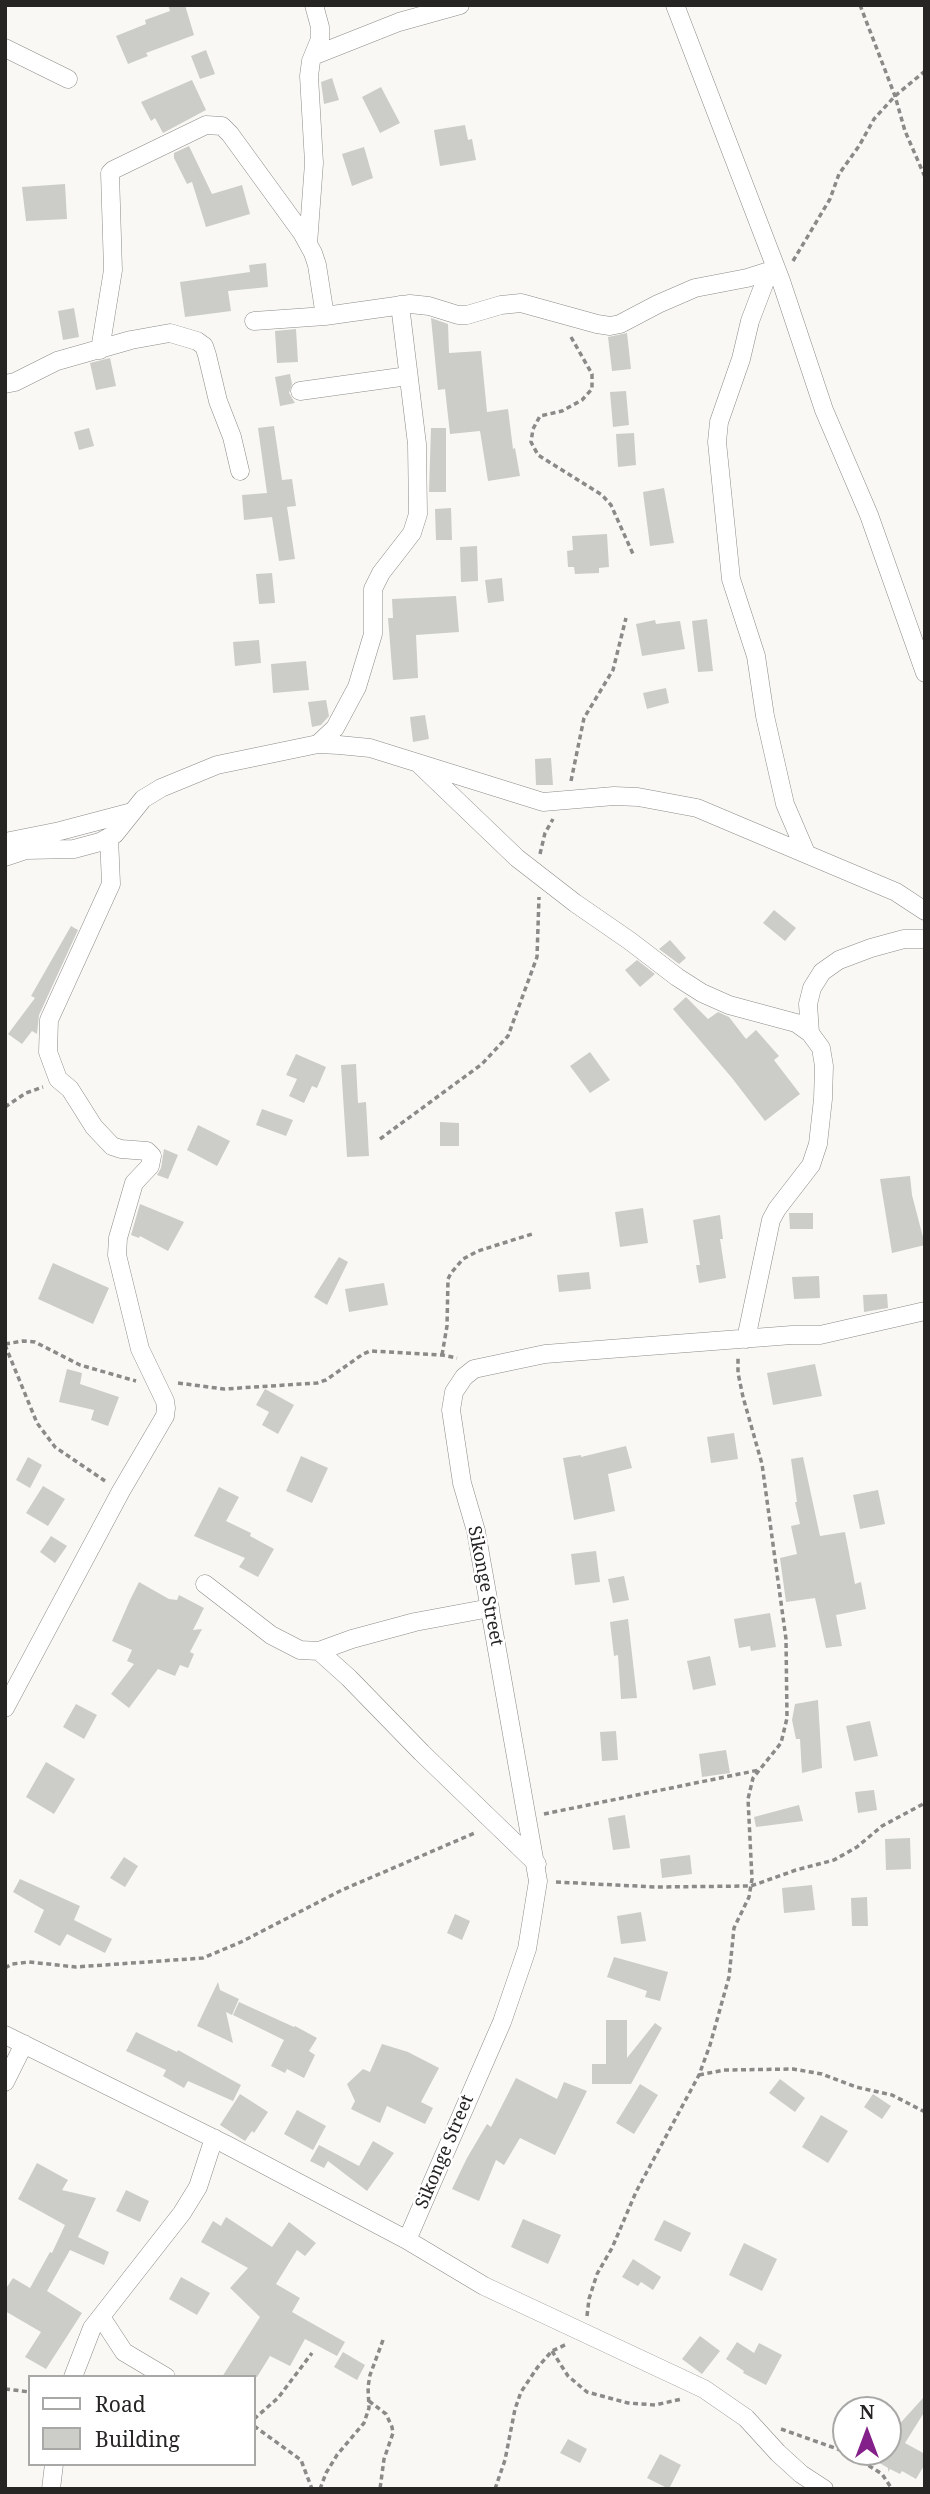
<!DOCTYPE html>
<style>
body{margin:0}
#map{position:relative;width:930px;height:2494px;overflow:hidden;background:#f9f8f5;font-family:"Noto Serif",serif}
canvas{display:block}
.frame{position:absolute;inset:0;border:7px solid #262524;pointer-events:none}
.legend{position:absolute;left:28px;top:2375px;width:228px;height:91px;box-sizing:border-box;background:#fff;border:2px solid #a8a8a7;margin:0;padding:9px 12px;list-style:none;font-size:21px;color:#262524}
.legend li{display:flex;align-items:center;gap:14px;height:35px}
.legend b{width:35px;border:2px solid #a8a8a7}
.north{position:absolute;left:832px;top:2396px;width:70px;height:70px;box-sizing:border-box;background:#fff;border:2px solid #a8a8a7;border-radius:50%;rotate:0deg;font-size:19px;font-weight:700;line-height:28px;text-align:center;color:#262524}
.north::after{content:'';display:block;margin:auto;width:24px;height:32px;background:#842089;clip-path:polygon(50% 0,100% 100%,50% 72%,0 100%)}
</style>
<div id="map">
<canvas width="930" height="2494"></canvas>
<div class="frame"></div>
<ul class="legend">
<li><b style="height:9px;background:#fff"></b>Road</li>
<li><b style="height:19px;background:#ccccc8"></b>Building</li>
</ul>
<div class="north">N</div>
</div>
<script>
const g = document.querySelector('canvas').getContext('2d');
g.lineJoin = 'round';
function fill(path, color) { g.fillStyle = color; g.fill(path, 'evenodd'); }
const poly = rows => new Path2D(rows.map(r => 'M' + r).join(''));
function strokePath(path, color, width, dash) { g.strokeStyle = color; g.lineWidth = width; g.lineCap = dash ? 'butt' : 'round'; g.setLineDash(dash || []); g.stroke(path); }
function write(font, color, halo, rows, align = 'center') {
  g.font = font + ' "Noto Serif",serif'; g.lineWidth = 5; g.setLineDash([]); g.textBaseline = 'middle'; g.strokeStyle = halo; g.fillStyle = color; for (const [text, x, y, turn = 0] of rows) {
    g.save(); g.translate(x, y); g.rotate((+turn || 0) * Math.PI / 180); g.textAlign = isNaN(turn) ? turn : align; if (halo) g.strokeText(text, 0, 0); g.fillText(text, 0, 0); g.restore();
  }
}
fill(poly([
 [168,5,185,5,194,35,146,53,148,56,128,64,116,36,146,24,145,20,170,11],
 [206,50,215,74,200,79,191,56],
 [332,78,339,100,324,104,321,82],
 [192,80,206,110,163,133,155,118,151,121,141,102],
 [381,87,400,123,380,133,362,97],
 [465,125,468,140,472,139,476,160,440,166,434,130],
 [189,146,212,194,242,185,250,214,206,227,192,182,187,184,174,158,174,153],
 [364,147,373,178,352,186,342,154],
 [65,184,67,219,26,221,22,187],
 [266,263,268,287,228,291,231,311,185,317,180,282,250,272,249,265],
 [74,308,79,337,63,340,58,311],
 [431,318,448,324,449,353,481,351,487,412,508,409,513,449,515,448,520,476,488,481,480,431,450,434,445,389,438,390],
 [296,329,298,362,277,363,275,331],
 [627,333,631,369,612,371,608,337],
 [110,358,116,386,96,390,90,363],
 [290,374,292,384,289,393,295,403,280,406,275,377],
 [626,391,629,425,613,427,610,392],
 [274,426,282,480,292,479,296,506,287,507,295,559,279,561,272,517,244,520,242,495,267,493,258,428],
 [89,428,94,446,79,450,74,432],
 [431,428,446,428,446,492,429,492],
 [634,433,636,465,618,467,616,434],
 [664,488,674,543,650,546,643,492],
 [451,508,452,540,436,540,435,509],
 [607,534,609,567,599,568,599,573,575,574,574,567,568,567,567,551,573,550,572,536],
 [477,546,478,581,461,582,460,547],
 [272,573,275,603,259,604,256,574],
 [502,578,504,601,488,603,485,580],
 [456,596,459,632,416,635,418,678,393,680,388,618,393,618,392,599],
 [707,619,713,671,698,672,692,621],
 [655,620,656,624,680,621,685,649,642,656,636,624],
 [259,640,261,663,235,666,233,642],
 [306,661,309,690,273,693,271,664],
 [666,688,669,703,647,709,643,693],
 [326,700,329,716,321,725,312,727,308,702],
 [425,715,429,739,413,742,410,717],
 [551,758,553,785,536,785,535,759],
 [774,910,796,928,785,941,763,923],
 [71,926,78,930,39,1015,37,1034,32,1031,22,1044,8,1034,35,998,31,996],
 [670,940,686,958,679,964,659,949],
 [637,960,655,974,640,987,625,970],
 [686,997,708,1019,718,1012,729,1017,746,1039,756,1030,779,1056,774,1060,800,1094,765,1121,732,1078,673,1009],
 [590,1052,610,1080,590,1093,570,1066],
 [296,1054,326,1067,317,1088,312,1086,304,1103,289,1096,297,1079,286,1075],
 [356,1064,358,1103,366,1102,369,1156,347,1157,341,1065],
 [262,1109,293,1120,286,1136,256,1125],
 [440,1122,459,1123,459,1146,440,1146],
 [198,1125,230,1141,217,1166,187,1150],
 [164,1149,178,1155,168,1179,157,1175,161,1168],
 [910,1176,912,1195,925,1245,892,1253,880,1179],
 [140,1204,184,1222,168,1251,140,1236,139,1238,131,1235],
 [643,1208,648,1243,620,1247,615,1212],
 [789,1213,813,1213,813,1229,790,1229],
 [720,1215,723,1239,720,1239,726,1278,699,1283,696,1265,700,1265,693,1220],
 [339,1257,348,1262,327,1305,314,1297],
 [53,1263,109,1288,93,1324,38,1299],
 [589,1272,591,1289,559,1292,557,1275],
 [819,1276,820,1298,794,1299,792,1277],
 [384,1283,388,1305,349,1312,345,1289],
 [887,1294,888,1308,864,1312,863,1295],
 [815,1364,822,1396,773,1405,767,1373],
 [67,1369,82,1373,80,1384,119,1397,108,1426,91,1420,94,1410,59,1402],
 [265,1389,294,1405,278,1434,262,1425,269,1412,256,1405],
 [734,1433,738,1459,711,1463,707,1437],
 [626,1446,632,1468,608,1474,615,1511,574,1520,563,1458,581,1455,581,1457],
 [301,1456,328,1468,312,1503,286,1491],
 [28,1457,42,1465,30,1488,16,1480],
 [803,1457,820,1536,845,1532,855,1584,861,1582,866,1609,836,1615,842,1646,826,1648,815,1598,786,1602,780,1558,797,1554,791,1526,800,1524,795,1502,797,1502,791,1459],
 [43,1486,65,1499,48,1526,26,1513],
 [219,1487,239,1497,226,1521,251,1533,250,1536,274,1549,258,1577,239,1567,245,1558,194,1536],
 [878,1490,885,1524,860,1529,853,1495],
 [51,1536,67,1546,55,1563,40,1552],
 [596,1551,600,1582,575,1585,571,1554],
 [624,1576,629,1600,613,1603,608,1579],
 [139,1582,169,1599,177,1600,179,1595,204,1608,193,1630,202,1629,190,1652,194,1654,188,1668,180,1665,175,1676,158,1669,129,1708,111,1694,134,1664,127,1661,132,1650,112,1641,130,1600],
 [770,1613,776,1647,751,1651,750,1646,739,1648,734,1619],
 [628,1619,637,1698,621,1699,618,1655,614,1656,610,1622],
 [710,1656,716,1685,693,1690,687,1661],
 [818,1700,822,1768,802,1773,800,1739,796,1739,792,1720,795,1704],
 [76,1704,97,1715,84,1739,63,1727],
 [870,1721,878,1756,854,1761,846,1726],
 [616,1731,618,1760,602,1761,600,1732],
 [726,1750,730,1773,702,1777,699,1754],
 [46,1762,75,1779,54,1814,26,1797],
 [874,1790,877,1810,858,1813,855,1792],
 [799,1805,803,1821,756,1827,754,1817],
 [625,1815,630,1848,613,1850,608,1818],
 [910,1838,911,1869,886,1870,885,1839],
 [690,1855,692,1874,662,1878,660,1859],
 [124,1857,138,1866,125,1887,110,1878],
 [20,1879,80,1906,74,1920,112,1939,105,1953,67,1934,60,1946,34,1932,44,1910,13,1892],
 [812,1885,815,1910,784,1913,782,1888],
 [867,1897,868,1926,852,1926,851,1898],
 [641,1912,646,1941,621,1944,617,1916],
 [455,1914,470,1921,462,1940,447,1933],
 [614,1957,668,1972,660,2001,645,1997,647,1991,607,1977],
 [218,1982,220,1990,239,1999,232,2015,226,2012,233,2043,197,2026],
 [239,2002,294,2027,295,2026,317,2038,309,2051,315,2055,304,2078,287,2069,285,2073,271,2066,284,2040,233,2015],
 [606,2020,627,2020,627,2058,655,2023,662,2028,631,2084,592,2084,592,2064,606,2064],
 [136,2032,177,2052,178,2050,241,2085,233,2101,188,2081,184,2088,163,2076,166,2070,126,2051],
 [382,2044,408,2052,439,2068,421,2102,433,2108,425,2124,387,2106,380,2123,351,2109,355,2101,347,2084,363,2069,370,2072],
 [516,2078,557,2099,564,2082,587,2091,555,2155,520,2138,504,2165,496,2160,479,2201,452,2189,467,2158,487,2124,491,2127],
 [780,2079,805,2098,795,2112,769,2093],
 [640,2084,658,2095,634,2134,616,2123],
 [240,2094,268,2112,254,2133,252,2131,245,2141,220,2125],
 [873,2094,891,2106,882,2119,864,2107],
 [297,2110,326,2126,313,2150,284,2134],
 [821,2115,848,2131,828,2163,802,2147],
 [373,2141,394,2153,367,2191,328,2161,324,2168,310,2161,319,2145,359,2166],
 [37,2163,68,2180,62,2190,96,2198,78,2237,109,2252,104,2265,70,2250,47,2291,82,2313,46,2369,25,2357,41,2332,5,2311,5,2290,13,2278,30,2288,50,2252,52,2253,65,2225,18,2199],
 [126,2190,149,2201,140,2222,116,2211],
 [226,2217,272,2247,289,2222,316,2243,305,2256,297,2250,276,2284,300,2298,292,2312,345,2342,337,2356,305,2339,290,2366,270,2356,257,2377,222,2377,260,2317,230,2288,248,2268,201,2242,213,2221,221,2226],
 [523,2219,561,2235,548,2264,511,2247],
 [664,2220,691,2233,681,2252,654,2240],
 [744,2243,777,2259,762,2291,729,2275],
 [633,2259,661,2277,653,2290,641,2282,638,2286,622,2277],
 [181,2277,210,2293,197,2315,169,2299],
 [700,2336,720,2351,702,2374,682,2359],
 [737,2342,754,2353,759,2343,782,2355,766,2385,743,2373,744,2371,726,2359],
 [343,2352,365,2365,357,2380,334,2367],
 [923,2398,925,2399,925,2411,905,2443,925,2454,925,2464,916,2479,902,2471,900,2474,890,2469,888,2472,888,2468,861,2452,888,2452,888,2425,895,2429],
 [568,2439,587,2449,580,2463,560,2453],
 [660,2454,681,2465,669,2489,647,2478]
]), '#ccccc8');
const street = poly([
 [675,5,781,281,824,410,869,515,925,673],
 [5,48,68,79],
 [313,56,399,22,460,5],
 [308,244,314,163,309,76,311,61,320,39,320,27,314,5],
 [769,271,750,321,741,359,719,422,717,442,731,579,756,656,765,716,785,804,806,853],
 [254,321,325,316,410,304,429,306,458,315,467,315,501,305,521,303,597,324,610,326,620,324,658,304,695,288,747,278,769,271,775,273],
 [100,350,113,270,110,173,113,170,206,125,222,126,230,134,302,233,313,253,317,265,325,316],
 [5,384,15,382,57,361,131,340,170,333,197,341,204,346,207,355,218,401,232,437,240,471],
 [300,391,408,376],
 [318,744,335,728,357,687,373,634,373,589,381,573,412,533,418,514,417,444,400,305],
 [421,766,517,858,575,903,630,941,677,977,702,993,729,1005,796,1023,810,1033,821,1048,824,1066,823,1099,818,1144,811,1165,777,1209,771,1220,746,1339],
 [5,842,60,831,132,812],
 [5,857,26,850,74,849,100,842,115,834,143,799,161,788,217,765,318,744,339,745,370,748,543,802,614,796,638,797,697,808,896,892,925,911],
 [810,1033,808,1004,812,988,822,972,839,960,871,948,904,939,925,939],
 [205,1584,271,1635,300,1650,319,1651,352,1639,415,1622,490,1608],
 [319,1651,349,1678,422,1753,537,1864],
 [5,1708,121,1491,165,1416,166,1408,165,1401,140,1349,117,1255,118,1238,134,1183,150,1166,152,1156,147,1151,121,1149,112,1146,94,1127,70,1089,58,1079,48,1052,49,1020,111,884,109,837],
 [5,2035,225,2144,407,2240,484,2286,704,2389,746,2418,778,2453,801,2474,824,2489],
 [5,2082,24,2044],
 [407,2240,502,2022,527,1949,538,1881,476,1531,462,1483,451,1410,454,1392,464,1377,474,1369,545,1354,792,1335,820,1335,925,1311],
 [101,2317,124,2352,166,2377],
 [73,2377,92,2328,182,2213,198,2187,214,2138],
 [51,2489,54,2464]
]);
strokePath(street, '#8c8b88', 19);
strokePath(poly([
 [860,5,895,96,905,131,925,177],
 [793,261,830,199,839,174,859,146,874,119,895,96,925,71],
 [571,337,592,374,592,389,582,400,562,411,540,416,533,429,531,442,538,455,602,495,611,505,633,554],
 [571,781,584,718,613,670,626,618],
 [540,854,545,833,553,819],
 [5,1107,26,1093,43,1087],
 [380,1139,482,1064,508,1036,537,957,539,897],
 [5,1344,23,1341,35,1342,80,1365,136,1381],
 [5,1345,37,1423,55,1447,105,1481],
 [442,1355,447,1326,448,1279,451,1273,463,1259,478,1251,532,1234],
 [178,1383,224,1389,317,1383,326,1380,363,1354,370,1351,442,1355,457,1358],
 [544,1814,759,1770],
 [556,1882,655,1887,751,1886,796,1870,834,1860,857,1847,882,1826,925,1803],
 [5,1968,12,1964,29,1962,76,1967,203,1958,241,1942,342,1890,477,1832],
 [699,2075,724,2070,793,2069,822,2074,856,2087,892,2095,925,2112],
 [587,2316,589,2299,597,2274,612,2248,636,2192,699,2075,710,2045,729,1977,734,1928,749,1897,752,1879,748,1799,753,1778,781,1743,787,1718,786,1639,762,1464,743,1397,738,1373,738,1356],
 [552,2351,568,2376,587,2392,628,2403,655,2405,682,2399],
 [5,2389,30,2392],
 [369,2401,386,2414,392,2427,393,2433,384,2459,380,2489],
 [254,2419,278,2398,312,2353],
 [254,2426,301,2460,312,2489],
 [781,2429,846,2452],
 [847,2452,882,2474,892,2489],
 [320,2489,326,2473,337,2455,364,2423,369,2408,368,2387,370,2375,383,2340],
 [495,2489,505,2460,515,2409,521,2392,537,2368,552,2351,567,2344]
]), '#8b8a88', 3.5, [5, 3.5]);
strokePath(street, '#fff', 18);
write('18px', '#262524', '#fff', [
 ["Sikonge Street",485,1586,79],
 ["Sikonge Street",445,2152,-67]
]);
</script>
